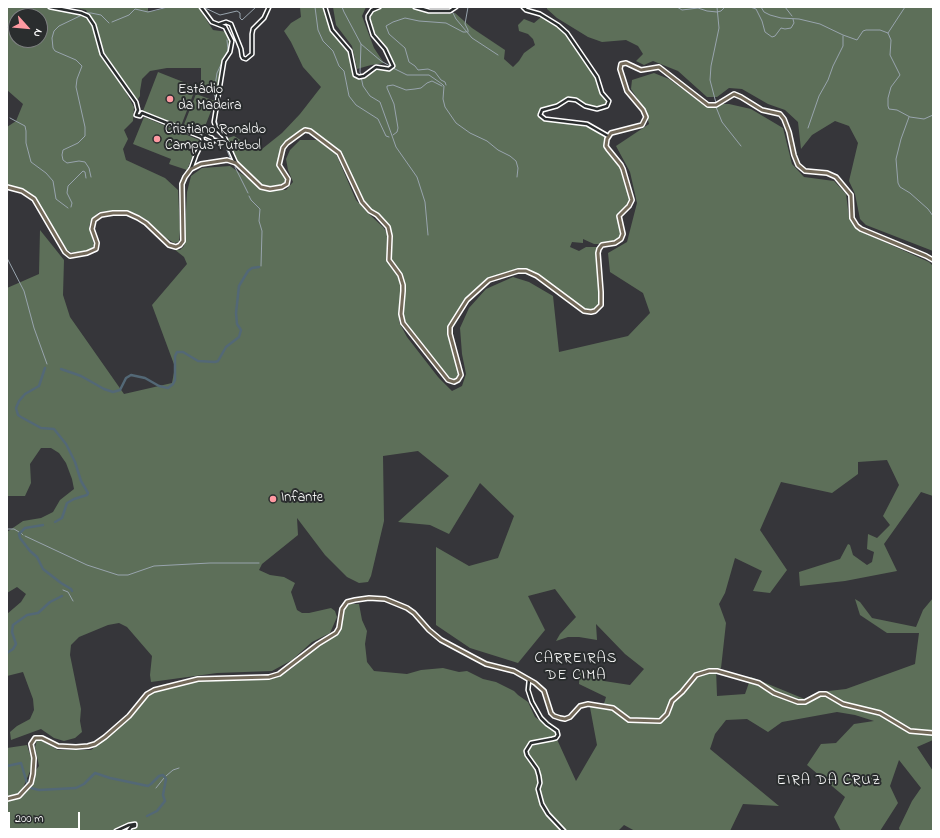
<!DOCTYPE html>
<meta charset="utf-8">
<style>
body{margin:0}
#map{position:relative;width:940px;height:838px;overflow:hidden;background:#36363a;font-family:"Indie Flower",sans-serif}
canvas{display:block}
.frame{position:absolute;inset:0;border:8px solid #fff;pointer-events:none}
.north{position:absolute;left:8px;top:8px;width:40px;height:40px;box-sizing:border-box;background:#2a2d2e;border:1px solid #7f8182;border-radius:50%;rotate:117deg;font-size:11px;font-weight:700;line-height:16px;text-align:center;color:#fff}
.north::after{content:'';display:block;margin:auto;width:14px;height:18px;background:#ff9aa2;clip-path:polygon(50% 0,100% 100%,50% 72%,0 100%)}
.scale{position:absolute;left:8px;top:812px;width:72px;height:18px;box-sizing:border-box;border:2px solid #fff;border-top:0;padding-left:5px;font-size:12px;line-height:14px;white-space:nowrap;color:#fff;-webkit-text-stroke:3px #2a2d2e;paint-order:stroke}
</style>
<div id="map">
<canvas width="940" height="838"></canvas>
<div class="frame"></div>
<div class="north">N</div>
<div class="scale">200 m</div>
</div>
<script>
const g = document.querySelector('canvas').getContext('2d');
g.lineJoin = 'round';
function fill(path, color) { g.fillStyle = color; g.fill(path, 'evenodd'); }
const poly = rows => new Path2D(rows.map(r => 'M' + r).join(''));
function strokePath(path, color, width, dash) { g.strokeStyle = color; g.lineWidth = width; g.lineCap = dash ? 'butt' : 'round'; g.setLineDash(dash || []); g.stroke(path); }
function write(font, color, halo, rows, align = 'center') {
  g.font = font + ' "Indie Flower",sans-serif'; g.lineWidth = 4; g.setLineDash([]); g.textBaseline = 'middle'; g.strokeStyle = halo; g.fillStyle = color; for (const [text, x, y, turn = 0] of rows) {
    g.save(); g.translate(x, y); g.rotate((+turn || 0) * Math.PI / 180); g.textAlign = isNaN(turn) ? turn : align; if (halo) g.strokeText(text, 0, 0); g.fillText(text, 0, 0); g.restore();
  }
}
fill(poly([
 [7,7,50,7,81,13,90,18,86,10,71,7,148,7,148,11,154,11,170,7,198,7,213,30,228,32,232,41,230,52,220,81,219,99,201,84,201,68,167,68,150,71,142,79,140,91,140,96,136,102,118,78,134,107,133,121,124,130,128,139,123,149,126,160,165,178,178,190,180,229,179,242,174,243,166,238,147,220,134,213,112,211,99,212,92,219,89,226,94,245,90,251,79,254,71,252,63,247,36,198,31,194,16,187,7,188,7,127,16,121,23,104,7,90],
 [16,16,40,16,40,40,16,40],
 [300,7,325,7,332,30,350,51,354,71,357,77,364,76,376,67,387,69,394,65,390,53,373,30,369,16,373,10,383,7,409,7,430,13,447,14,455,13,472,28,505,50,504,59,513,67,519,61,524,53,535,45,533,39,528,34,519,31,518,25,524,19,534,23,540,18,541,15,565,31,598,78,601,95,608,104,607,108,604,110,598,111,586,108,580,104,570,101,566,102,558,108,543,113,540,116,541,118,546,120,588,127,611,139,606,142,607,146,621,165,632,200,631,203,621,213,620,224,623,234,621,239,610,244,594,244,583,239,583,243,572,242,570,247,579,251,586,247,601,247,598,253,601,302,595,311,584,311,537,276,522,271,497,277,482,285,467,300,450,330,460,372,460,378,456,382,448,380,402,320,403,294,399,322,407,337,438,377,452,391,462,386,466,374,462,354,460,328,469,308,486,289,513,277,529,282,553,296,559,352,628,336,650,313,643,293,610,272,608,253,627,242,637,203,630,172,616,146,649,124,646,112,631,89,632,80,654,73,669,79,703,104,729,104,751,109,783,128,792,164,804,177,834,181,846,194,849,217,860,231,929,262,933,266,933,496,921,492,884,544,897,571,845,581,800,586,799,572,840,559,848,544,850,545,853,555,867,565,872,562,874,552,867,549,868,534,877,538,890,525,883,516,899,485,887,460,858,462,858,474,832,493,781,482,760,530,787,570,770,593,753,591,762,571,735,558,725,593,719,604,726,623,721,668,716,669,717,696,745,694,751,677,807,700,820,692,846,689,915,664,919,633,887,633,860,615,855,599,860,602,872,618,916,627,923,610,933,598,933,740,917,747,933,771,933,831,900,831,899,828,912,801,921,788,899,760,890,786,898,803,880,831,841,831,834,817,845,797,807,765,821,744,836,743,854,724,874,721,855,715,837,712,782,722,768,732,747,719,726,720,715,734,710,749,779,806,743,804,730,831,635,831,624,825,618,831,7,831,7,801,18,798,29,786,33,774,39,766,35,747,37,740,38,739,58,750,91,750,131,718,146,697,152,692,196,681,279,677,291,669,321,644,336,636,339,634,343,609,348,604,359,604,362,620,367,631,365,644,367,662,374,671,407,674,421,670,443,668,459,672,467,671,483,679,496,682,514,691,518,695,528,702,535,717,543,723,556,732,555,735,576,781,597,745,589,702,603,707,606,697,579,684,580,670,590,670,604,681,630,685,644,669,625,654,596,624,597,640,579,637,568,637,556,641,560,634,576,617,555,589,528,596,545,630,518,663,470,648,436,625,436,547,469,566,498,558,514,516,480,483,449,534,430,525,398,522,449,476,418,451,383,456,384,521,371,576,368,582,359,583,347,577,325,555,297,518,298,535,262,564,259,570,270,575,284,577,295,583,291,592,297,610,302,613,309,613,331,608,335,611,337,617,330,633,312,642,292,660,272,671,217,673,151,682,150,675,152,656,127,627,119,623,108,625,79,637,71,645,70,655,81,709,80,721,82,732,75,738,64,741,54,738,41,729,11,740,10,732,17,726,30,719,34,710,33,699,23,672,7,676,7,614,21,602,26,594,17,587,7,593,7,532,23,521,41,518,53,512,60,500,74,489,72,479,66,463,59,453,51,448,41,448,30,464,31,483,25,496,7,496,7,288,39,274,40,230,64,260,63,295,70,317,124,394,172,383,175,367,152,305,187,264,184,257,174,249,180,250,184,246,187,192,191,176,202,168,230,166,265,190,286,190,293,182,288,170,286,159,290,150,300,140,317,140,336,154,356,200,369,214,384,228,389,238,388,227,384,222,365,207,342,159,335,149,310,131,305,131,287,143,282,152,278,164,288,181,282,187,270,189,258,185,240,169,225,139,234,136,247,144,262,149,282,133,300,114,321,87,303,67,291,42,284,31,291,23,301,17],
 [333,7,366,7,362,16,374,48,384,63,371,65,357,69,352,46,336,25],
 [547,7,933,7,933,251,866,225,860,219,855,194,849,181,858,143,849,126,835,121,812,135,801,149,798,122,785,110,768,104,742,89,729,88,717,97,707,97,678,71,653,61,644,65,636,61,643,54,638,46,626,40,602,42,588,37,557,18,547,9],
 [158,72,196,87,181,126,143,111],
 [196,94,215,101,202,134,183,127],
 [144,117,199,140,187,170,169,164,171,159,133,144],
 [27,745,33,764,23,788,17,794,7,796,7,748]
]), '#5d6f59');
strokePath(poly([
 [203,7,220,15,237,11,240,13,240,18,242,20,256,7],
 [315,7,318,30,323,41,333,51,339,66,344,71,349,96,356,105,378,119,386,136,389,137],
 [342,7,344,12,361,44,360,72,363,86,370,96,380,102,396,147,417,177,425,202,428,235],
 [450,7,456,19,472,38,498,55],
 [677,7,682,10,698,8,707,11,717,12,721,11,725,7],
 [750,7,756,9,762,21,765,32,772,37,775,36,781,28,785,29,791,28,794,23,793,19],
 [761,7,764,12,770,15,781,18,799,19,820,24,843,35,857,40,863,31,866,30,880,30,888,33,891,40,890,55,900,75,891,87,888,98,888,106,889,109,897,110,910,117,924,119,933,115],
 [785,7,792,16],
 [86,13,91,13,101,15,109,23],
 [82,15,59,26,54,31,52,38,53,48,55,51,76,60,82,66,77,79,76,87,85,127,85,136,78,143,63,150,62,155,63,160,67,163,79,161,85,162,89,168,91,177],
 [112,22,129,15,135,9,148,12,168,7],
 [468,32,468,30,465,24,468,7],
 [888,33,905,7],
 [361,44,381,61,390,66],
 [393,68,407,75,429,75,442,84,444,86,443,99,445,107,456,123,470,133,487,141,498,150,510,156,516,161,518,168,517,177],
 [446,85,445,82,441,80,435,72,428,69,418,70,415,66,409,62,405,48,389,34,386,26,393,22,405,18,419,21,446,23,463,32,466,32],
 [216,101,214,92,217,73,228,50,227,40],
 [716,103,710,80,711,66,719,28,717,7],
 [716,107,722,122,741,146],
 [909,117,901,139,896,159,898,183,900,187,910,193,928,209,933,216],
 [10,118,25,126,26,131,26,143,31,162,46,173,53,181,56,199,68,208],
 [216,118,218,128],
 [808,128,819,96,828,80,833,66,843,46,843,36],
 [220,133,222,138],
 [393,135,397,132,398,128,394,104,387,88,387,86,393,85,406,90,415,89,421,88,427,83,432,81,442,86],
 [224,143,231,160],
 [235,167,248,193],
 [249,196,251,200,260,209,259,221,262,231,261,266],
 [71,207,72,203,67,193,68,186,83,171,85,172,86,178],
 [7,258,24,291,34,328,47,364],
 [7,529,14,529,19,532],
 [21,533,23,535],
 [25,536,87,565,118,575,128,575,154,566,210,563,259,563],
 [63,590,68,592,73,601],
 [166,776,173,770,179,768],
 [156,788,164,778]
]), '#98a4ad', 1);
strokePath(poly([
 [45,368,39,386,25,394,19,401,16,408,18,415,21,417,41,428,54,429,66,444,75,462,81,481,88,493,87,495,74,499,67,503,62,518,55,522],
 [61,369,81,376,104,389,113,392,120,390,126,378,131,375,145,378,159,386,168,388,173,384,175,380,175,356,177,352,183,352,198,361,215,362,218,361,226,347,239,337,241,330,237,324,236,313,239,286,248,271,252,268,259,267],
 [43,525,25,528,19,534,20,538,30,551,37,557,43,569,61,583,71,589,72,591],
 [7,653,13,649,16,644,12,632,13,625,27,615,38,613,50,602,62,596],
 [7,766,21,763,27,783],
 [31,788,39,790,76,788,84,784,95,773,110,778,148,786,151,784,159,776,163,775,166,779,163,795,165,801,157,811,147,816],
 [124,831,128,826]
]), '#536876', 2.5);
const minor = poly([
 [50,7,81,13,88,16,94,25,102,54,136,102,138,110,136,115,140,116,142,113],
 [201,7,212,22,225,27,232,41,230,52,224,61,214,122,216,128,224,136,236,163],
 [325,7,332,30,350,51,355,75,359,77,364,76,376,67,389,69,393,66,385,49,373,35,368,19,368,16,372,10,379,7],
 [415,7,429,11,450,11,456,7],
 [523,7,526,10,540,14,558,25,567,33,597,77,602,93,609,101,607,106,597,109,585,106,576,100,568,99,557,106,542,110,540,115,545,119,587,124,608,136],
 [220,24,226,22,231,24,241,49,242,56,243,58,246,59,252,54,252,34,253,29,264,18,269,7],
 [142,113,202,137],
 [202,137,203,141,209,143,212,143,213,140],
 [202,137,205,135,212,138,213,140],
 [213,140,226,142],
 [191,169,196,155,203,141],
 [529,680,528,690,532,702,541,718,547,724,557,731,558,735,556,738,552,739,531,743,526,751,527,755,537,769,539,776,540,783,538,789,542,804,548,814,564,831],
 [116,831,129,825,135,824,135,826,131,827,128,831]
]);
const major = poly([
 [7,187,22,191,34,199,65,252,70,256,87,253,96,249,97,243,92,229,94,220,101,215,113,213,127,213,138,218,146,223,169,245,176,247,180,245,183,241,182,184,185,177,191,169,201,164,227,160,236,163,261,187,270,189,282,187,287,184,288,179,279,165,283,148,287,143,302,132,305,130,310,131,339,153,362,202,370,211,377,215,388,227,390,236,389,260,400,275,403,285,403,291,401,314,403,323,448,380,454,382,458,380,461,375,450,334,450,327,467,300,489,280,518,271,526,271,537,276,584,311,591,312,595,311,601,305,601,292,598,253,599,249,602,245,615,243,621,239,623,234,619,216,629,206,632,200,623,169,621,165,608,149,606,146,607,139,611,133,642,125,646,117,643,110,627,91,620,69,621,64,626,63,641,70,659,67,708,105,716,105,734,94,741,97,762,110,780,114,784,119,789,132,794,155,798,165,805,171,827,173,836,177,851,195,852,218,857,226,861,229,926,256,933,260],
 [7,799,19,796,31,783,33,774,34,758,31,744,35,738,42,738,58,746,76,747,88,746,95,744,105,737,129,716,147,694,154,690,198,679,269,677,279,674,318,644,336,633,339,628,342,609,347,602,355,600,369,598,385,599,407,608,414,613,429,630,441,640,486,664,514,671,535,683,544,691,551,713,554,716,560,718,565,719,570,717,580,706,588,704,613,708,629,720,660,721,667,714,672,701,682,692,696,675,709,671,717,671,759,683,774,693,798,702,805,702,820,694,826,694,843,704,880,713,910,731,933,733]
]);
strokePath(minor, '#fff', 5.5);
strokePath(major, '#fff', 6);
strokePath(minor, '#2a2d2e', 2.5);
strokePath(major, '#746a5a', 3);
for (const [x, y, r, color] of [
 [170,99,4,"#ff9aa2"],
 [157,139,4,"#ff9aa2"],
 [273,499,4,"#ff9aa2"]
]) { const dot = new Path2D(); dot.arc(x, y, r, 0, 2 * Math.PI); g.fillStyle = color; g.fill(dot); strokePath(dot, '#2a2d2e', 1.5); }
write('14px', '#fff', '#2a2d2e', [
 ["Estádio",178,91],
 ["da Madeira",178,107],
 ["Cristiano Ronaldo",165,131],
 ["Campus Futebol",165,147],
 ["Infante",281,499]
], 'left');
g.letterSpacing = '1px';
write('15px', '#fff', '#2a2d2e', [
 ["CARREIRAS",576,660],
 ["DE CIMA",576,677],
 ["EIRA DA CRUZ",829,782]
]);
g.letterSpacing = '0px';
</script>
